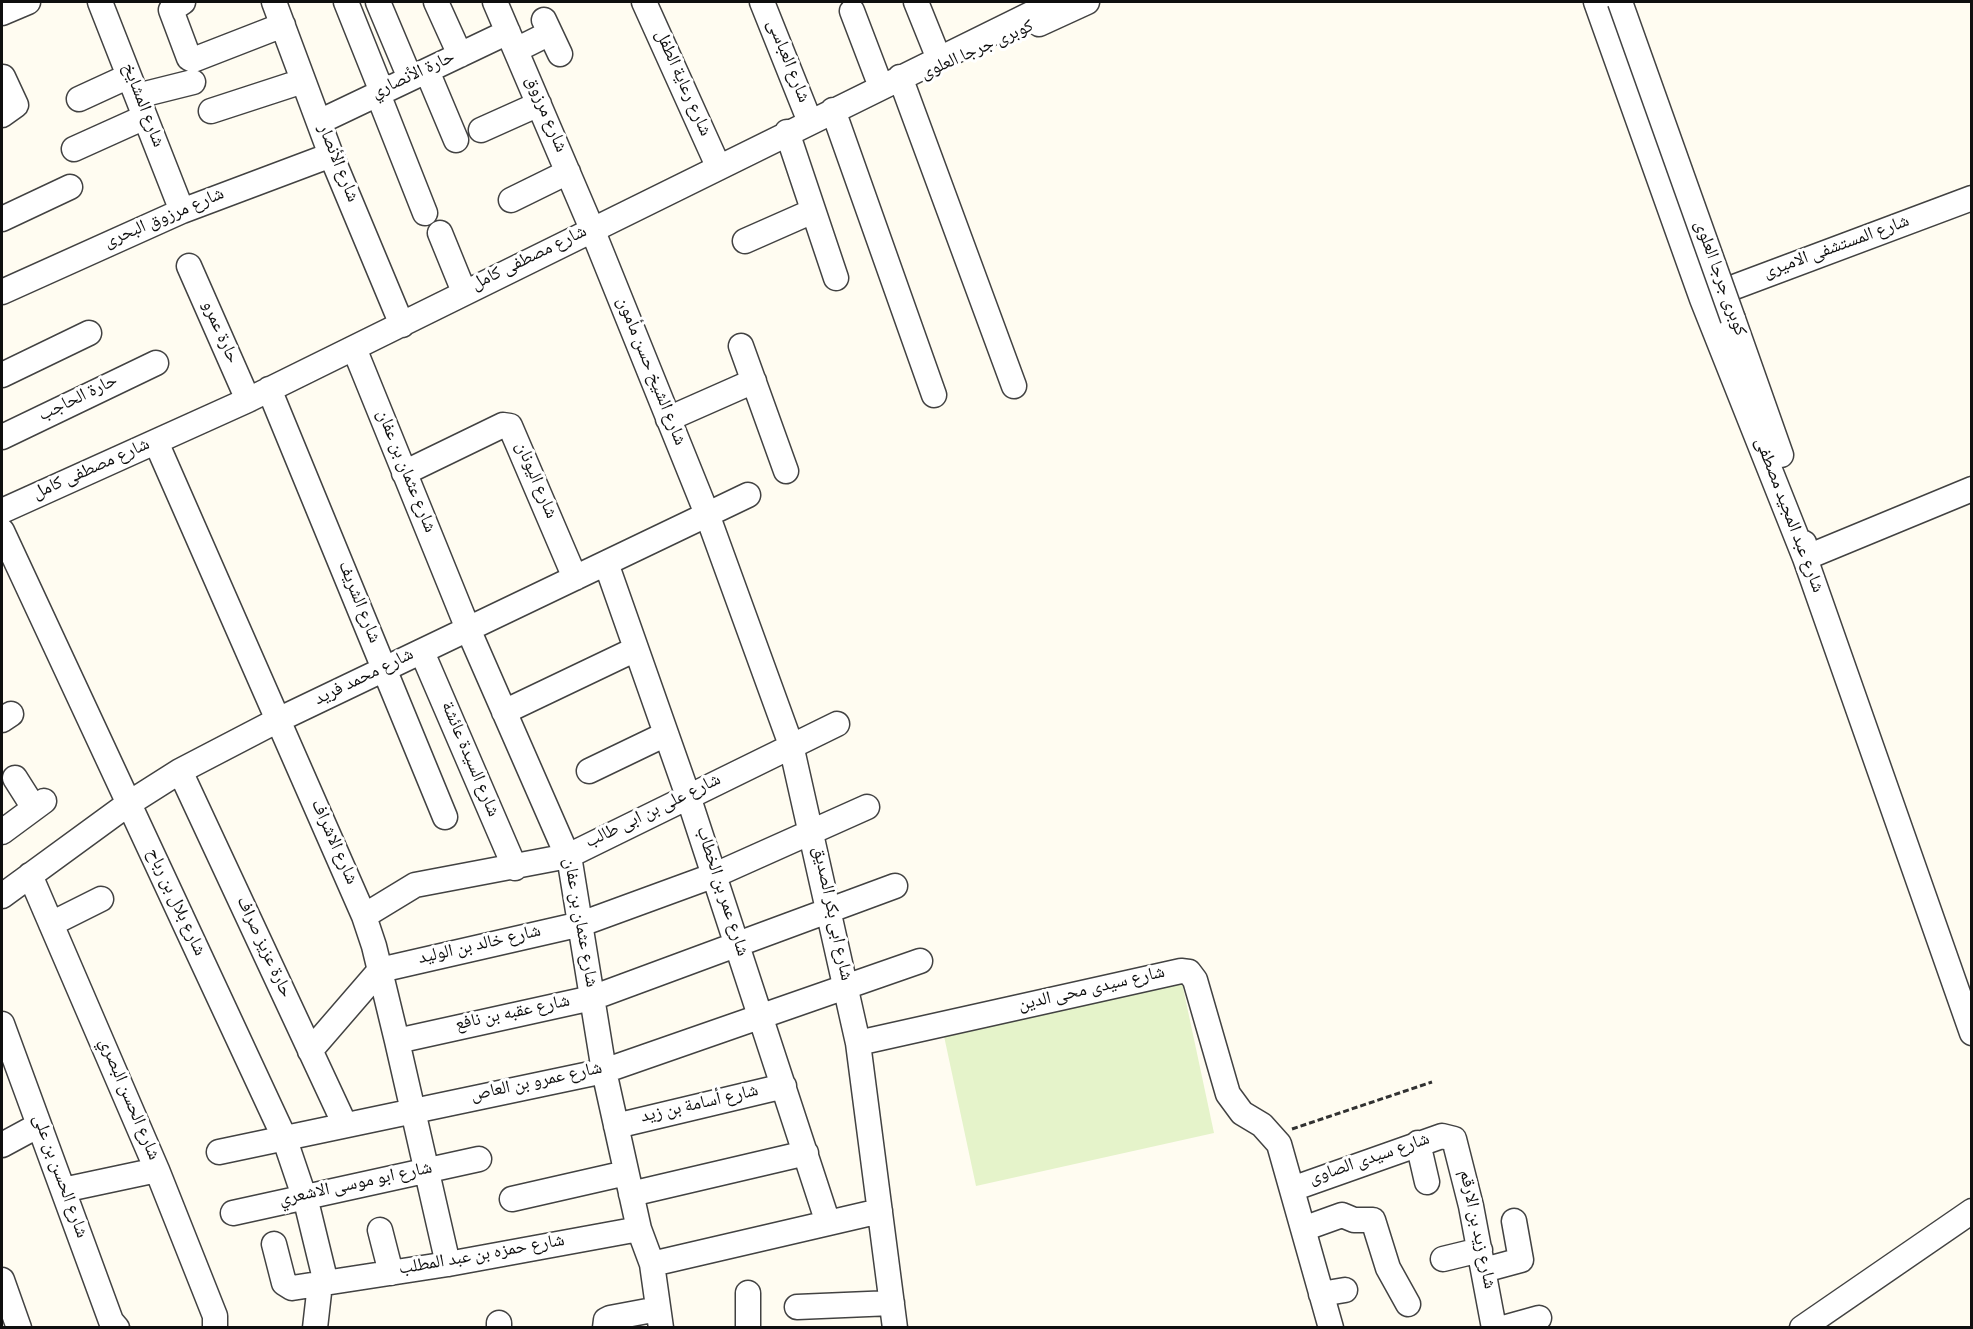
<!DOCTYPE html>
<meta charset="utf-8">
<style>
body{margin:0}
#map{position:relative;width:1973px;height:1329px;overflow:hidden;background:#fffcf1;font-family:Georgia,serif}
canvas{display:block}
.frame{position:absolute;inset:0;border:3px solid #0f0f0f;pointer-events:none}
</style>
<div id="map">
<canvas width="1973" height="1329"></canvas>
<div class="frame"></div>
</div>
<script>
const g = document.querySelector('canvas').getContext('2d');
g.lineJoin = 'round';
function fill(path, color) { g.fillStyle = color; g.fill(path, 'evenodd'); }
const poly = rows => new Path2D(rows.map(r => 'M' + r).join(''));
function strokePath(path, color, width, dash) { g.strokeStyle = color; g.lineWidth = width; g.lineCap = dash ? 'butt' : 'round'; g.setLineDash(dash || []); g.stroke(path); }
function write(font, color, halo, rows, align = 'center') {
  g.font = font + ' Georgia,"Noto Naskh Arabic",serif'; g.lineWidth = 6; g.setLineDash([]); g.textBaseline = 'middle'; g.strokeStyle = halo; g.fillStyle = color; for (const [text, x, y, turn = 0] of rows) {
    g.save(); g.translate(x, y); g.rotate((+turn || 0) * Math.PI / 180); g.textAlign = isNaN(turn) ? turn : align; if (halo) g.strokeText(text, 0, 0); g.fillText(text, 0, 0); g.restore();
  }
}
fill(poly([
 [1182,983,1214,1133,976,1186,944,1036]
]), '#e5f3ca');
const minor = poly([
 [100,2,182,211],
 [183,2,171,10,189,58,193,60,283,25],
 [274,2,331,155,402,325],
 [346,2,382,92],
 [378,2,410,78],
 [436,2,460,55],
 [495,2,592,229,707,514,791,745,858,1043,895,1328],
 [644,2,718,166],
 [762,2,810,122],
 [916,2,939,59],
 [1596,2,1702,299,1805,558,1972,1033],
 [852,11,881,87],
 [2,13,28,2],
 [544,20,560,54],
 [1039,24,1087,2],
 [516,50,550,33],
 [427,71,456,140],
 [900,77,1014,386],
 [378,94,425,213],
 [137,96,193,82],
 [79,99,129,76],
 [833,110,934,395],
 [211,111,303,81],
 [2,115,16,105,3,77],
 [319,122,508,32],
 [481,130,539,104],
 [787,132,836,278],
 [74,149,145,117],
 [511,200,568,172],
 [2,219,70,187],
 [440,233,464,292],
 [745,241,813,211],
 [189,266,248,400],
 [2,292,182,211,331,155],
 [1705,298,1972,198],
 [1733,319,1781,455],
 [741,346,786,471],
 [354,348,468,629,570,862,604,1071,639,1229,652,1264,880,1211],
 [2,375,89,333],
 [269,389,445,817],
 [668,419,754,381],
 [2,437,156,363],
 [156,442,364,916,374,946,397,1041,448,1264],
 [404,473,503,425,510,426,575,578],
 [2,511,248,400,1055,2],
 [2,531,284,1137,307,1205,326,1283],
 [1804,543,1805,558,1972,489],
 [606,563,688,796,828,1223],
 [422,652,515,868],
 [504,712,636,649],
 [2,720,11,714],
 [180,771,345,1125],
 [589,771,666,734],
 [15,778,34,808],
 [2,832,44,801],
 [30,875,157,1170,215,1316,215,1328],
 [2,896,128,804,180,771,278,720,748,495],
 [364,916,415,885,568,856,837,724],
 [51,924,101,899],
 [2,1024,111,1321,117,1328],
 [397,1041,592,998,895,886],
 [858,1043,1181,971,1189,972,1195,980,1228,1094,1242,1113,1262,1125,1279,1144,1331,1328],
 [310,1051,380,970,581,924,715,875,867,807],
 [616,1126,784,1086],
 [1418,1143,1427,1182],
 [2,1145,39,1125],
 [219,1152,604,1071,920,961],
 [1292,1189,1442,1136,1454,1139,1471,1206,1494,1328],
 [63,1190,157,1170],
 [631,1194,806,1153],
 [512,1199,626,1173],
 [233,1213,479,1159],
 [1303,1229,1342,1215,1354,1220,1373,1220,1388,1268,1408,1304],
 [380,1230,391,1273],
 [274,1244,284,1283,292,1288,448,1264,639,1229],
 [1443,1259,1480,1250],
 [652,1264,661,1328],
 [1484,1270,1521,1260,1514,1221],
 [2,1280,19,1328],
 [748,1293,748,1328],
 [1321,1294,1345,1290],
 [797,1307,892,1303],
 [315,1328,320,1284],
 [499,1328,499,1323],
 [605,1328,606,1320,610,1318,658,1309],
 [1503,1328,1539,1318],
 [1802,1328,1972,1211]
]);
strokePath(minor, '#424242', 27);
strokePath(poly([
 [1292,1129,1432,1082]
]), '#313131', 3, [6, 3]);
strokePath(minor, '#fff', 24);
const minorBridge = poly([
 [1620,2,1733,319]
]);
strokePath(minorBridge, '#424242', 27, []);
strokePath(minorBridge, '#fff', 24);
write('18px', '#0f0f0f', '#fff', [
 ["كوبرى جرجا العلوى",978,52,-24],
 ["شارع العباسى",786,62,68],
 ["حارة الأنصاري",414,77,-25],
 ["شارع رعاية الطفل",681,84,66],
 ["شارع المشايخ",141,106,69],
 ["شارع مرزوق",544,115,67],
 ["شارع الأنصار",336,164,68],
 ["شارع مرزوق البحرى",165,220,-23],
 ["شارع المستشفى الاميرى",1837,249,-20],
 ["شارع مصطفى كامل",530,260,-26],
 ["كوبرى جرجا العلوى",1718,279,70],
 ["حارة عمرو",218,333,66],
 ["شارع الشيخ حسن مأمون",649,372,68],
 ["حارة الحاجب",79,400,-26],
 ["شارع مصطفى كامل",92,471,-24],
 ["شارع عثمان بن عفان",404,472,68],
 ["شارع اليونان",534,481,67],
 ["شارع عبد المجيد مصطفى",1787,516,69],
 ["شارع الشريف",357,603,68],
 ["شارع محمد فريد",365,679,-26],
 ["شارع السيدة عائشة",468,760,67],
 ["شارع على بن ابى طالب",654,813,-26],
 ["شارع الاشراف",332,843,66],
 ["شارع عمر بن الخطاب",720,892,72],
 ["شارع بلال بن رباح",174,903,65],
 ["شارع ابى بكر الصديق",830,914,78],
 ["شارع عثمان بن عفان",578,923,80],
 ["شارع خالد بن الوليد",480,947,-13],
 ["حارة عزيز صراف",262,948,65],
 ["شارع سيدى محى الدين",1092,991,-13],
 ["شارع عقبه بن نافع",513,1015,-12],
 ["شارع عمرو بن العاص",537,1084,-12],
 ["شارع الحسن البصري",127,1100,67],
 ["شارع أسامة بن زيد",700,1106,-13],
 ["شارع سيدى الصاوى",1370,1161,-19],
 ["شارع الحسن بن على",58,1177,70],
 ["شارع ابو موسى الاشعري",356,1186,-12],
 ["شارع زيد بن الارقم",1475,1230,78],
 ["شارع حمزه بن عبد المطلب",482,1257,-10]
]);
</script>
